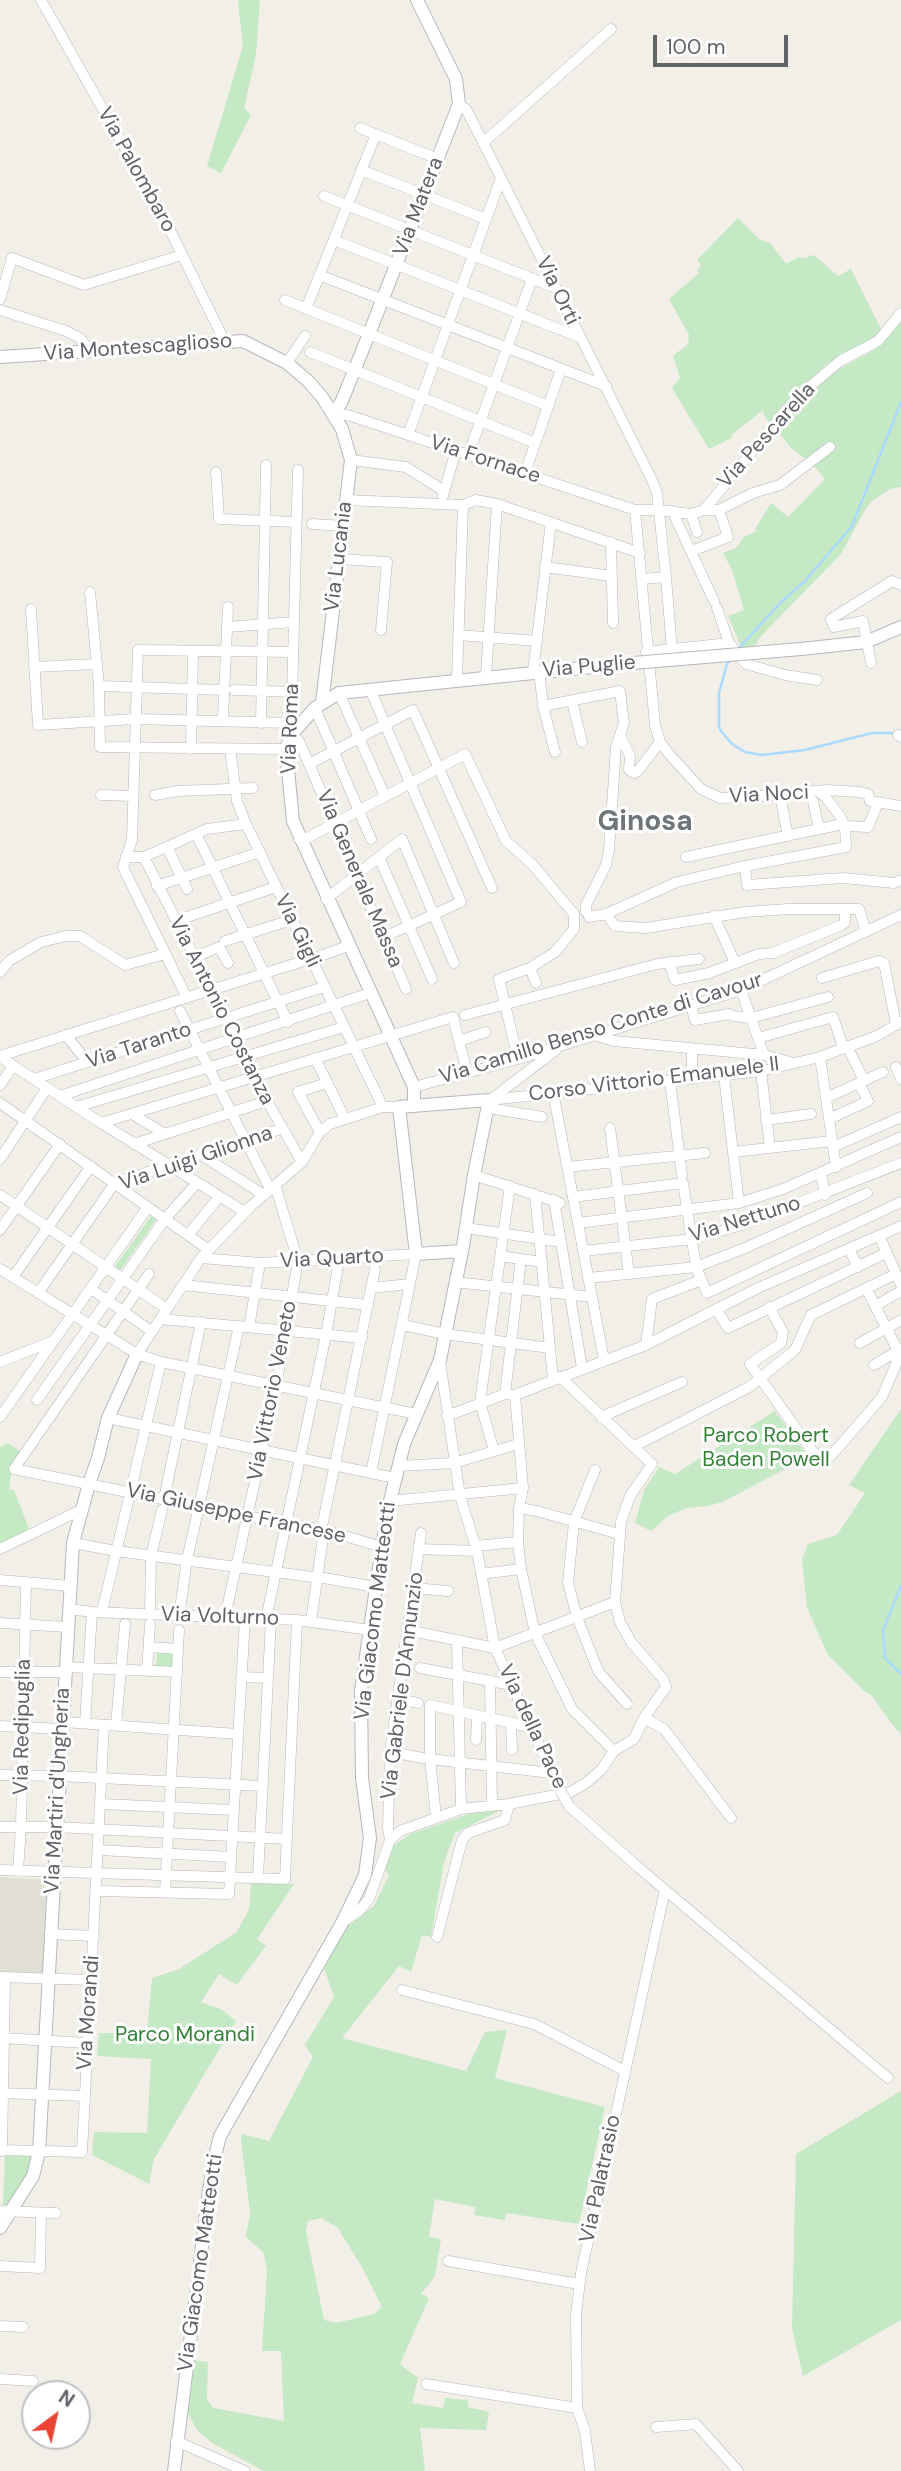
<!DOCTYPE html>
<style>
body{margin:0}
#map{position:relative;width:901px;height:2471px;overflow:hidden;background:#f1efe8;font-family:"DM Sans",sans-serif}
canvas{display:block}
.north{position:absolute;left:21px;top:2380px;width:70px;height:70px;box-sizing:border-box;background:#fff;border:2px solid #bfc1c3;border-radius:50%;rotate:33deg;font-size:19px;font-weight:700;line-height:28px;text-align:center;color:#5f6368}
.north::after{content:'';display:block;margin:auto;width:24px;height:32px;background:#ea4335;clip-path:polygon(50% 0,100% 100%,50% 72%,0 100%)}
.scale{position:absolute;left:653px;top:35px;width:135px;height:32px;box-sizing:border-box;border:4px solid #5f6368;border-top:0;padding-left:9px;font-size:21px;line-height:24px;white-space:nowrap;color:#5f6368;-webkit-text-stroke:5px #fff;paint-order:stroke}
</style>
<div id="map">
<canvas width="901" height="2471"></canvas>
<div class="north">N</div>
<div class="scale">100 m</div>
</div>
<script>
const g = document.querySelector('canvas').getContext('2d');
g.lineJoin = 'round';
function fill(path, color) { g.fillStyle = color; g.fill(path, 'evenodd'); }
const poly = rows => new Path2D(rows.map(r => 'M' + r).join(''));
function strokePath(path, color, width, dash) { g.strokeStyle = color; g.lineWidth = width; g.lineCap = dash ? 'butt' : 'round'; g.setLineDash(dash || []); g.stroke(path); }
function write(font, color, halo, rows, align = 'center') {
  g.font = font + ' "DM Sans",sans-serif'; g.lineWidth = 6; g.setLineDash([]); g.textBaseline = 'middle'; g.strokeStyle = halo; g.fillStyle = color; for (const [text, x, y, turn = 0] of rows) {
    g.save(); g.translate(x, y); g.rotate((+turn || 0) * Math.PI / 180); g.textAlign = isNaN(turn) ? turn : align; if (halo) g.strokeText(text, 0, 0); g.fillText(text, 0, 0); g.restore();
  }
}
fill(poly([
 [0,1877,48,1880,43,1976,0,1974]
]), '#e1ded6');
fill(poly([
 [238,0,260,0,256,54,244,108,251,115,221,173,207,166,243,46],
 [738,218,759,239,770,243,786,264,798,257,805,258,814,255,838,276,851,269,882,331,869,342,860,345,860,347,848,350,825,365,770,425,762,411,731,435,732,438,709,449,672,388,680,378,673,356,688,344,689,335,669,299,699,273,697,270,701,265,697,260],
 [901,322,901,487,890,489,872,501,865,510,841,554,761,636,754,647,739,647,740,644,728,616,744,610,732,570,723,553,736,548,744,537,757,531,755,529,771,503,788,517,825,479,814,466,790,447,778,431,796,406,831,373,874,350,886,339],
 [151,1216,156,1220,119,1272,114,1268],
 [901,1409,901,1734,891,1723,872,1696,863,1690,828,1655,807,1608,802,1559,808,1544,837,1535,865,1493,849,1485],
 [775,1411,808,1457,722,1502,709,1506,686,1508,668,1516,651,1531,635,1523,644,1490,659,1467,675,1474],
 [8,1443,21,1452,12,1467,9,1490,14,1490,29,1529,0,1544,0,1447],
 [157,1651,173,1652,172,1667,156,1666],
 [492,1806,503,1809,455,1833,444,1862,431,1937,422,1935,411,1972,399,1966,342,2038,466,2071,485,2032,507,2030,495,2078,605,2107,579,2224,506,2213,505,2220,474,2215,475,2207,435,2199,429,2237,441,2239,435,2276,421,2294,429,2298,400,2364,418,2378,412,2403,443,2408,445,2398,468,2400,468,2407,489,2412,486,2430,420,2428,425,2471,264,2471,212,2443,197,2430,185,2408,193,2360,208,2362,207,2399,213,2408,284,2421,281,2351,262,2351,267,2272,264,2253,246,2237,250,2212,241,2141,242,2134,269,2141,313,2057,305,2045,334,1997,324,1968,327,1960,346,1927,374,1906,389,1875,384,1869,393,1846,410,1834],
 [321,2218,337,2227,362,2267,382,2307,374,2314,336,2323,324,2320,306,2231,308,2221],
 [251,1883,294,1884,257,1939,266,1946,237,1985,219,1974,201,2002,222,2010,236,2021,154,2159,149,2184,92,2155,94,2132,147,2133,151,2059,97,2056,99,2033,147,2033,152,1978,179,1969,237,1932,249,1909],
 [901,2091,901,2320,803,2376,792,2328,796,2154],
 [5,2154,34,2155,30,2175,12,2205,3,2205]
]), '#c5e8c5');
strokePath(poly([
 [740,647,781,602,804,582,852,526,901,402],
 [731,659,727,664,719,693,719,727,721,731,732,744,745,752,762,755,805,750,872,733,894,733],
 [901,1586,883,1630,885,1658,901,1674]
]), '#aadaff', 2.5);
const minor = poly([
 [41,0,160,210,225,342],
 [459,104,466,109,501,178,652,480,657,493,666,577,642,579],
 [360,128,438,159],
 [483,143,611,29],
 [361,170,486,219],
 [324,196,556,288],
 [334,240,579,337],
 [319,275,606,386],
 [0,299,12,258,84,285,182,255],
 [285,300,548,406],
 [306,309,376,134],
 [0,310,66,331,80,338,90,351],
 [310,352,535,443],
 [287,363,305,336],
 [333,413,351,416,635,510,659,510,691,514,704,510,719,510,753,493,780,485,830,447],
 [408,435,501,178],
 [469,453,532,279],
 [351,460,406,467,444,491],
 [298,470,291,735,299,741,309,764,406,989],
 [216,472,219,519,296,522],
 [525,473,561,369],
 [443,496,456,450],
 [346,500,463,505,476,500,497,504,640,553],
 [635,510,655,725,660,742,669,754,701,789,720,798,752,797,826,790,860,792,868,794,870,801,901,806],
 [704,510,786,410,807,389,840,361,878,341,901,313],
 [672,511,714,601],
 [691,514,697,532],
 [312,524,343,526],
 [611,542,613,623],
 [694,550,728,537,719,510],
 [339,559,387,562,381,630],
 [545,567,612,576],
 [666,577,672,650],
 [90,592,99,686,100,747,286,749],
 [717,608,729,643,746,664,785,675,817,680],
 [31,609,38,725,135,719,291,723],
 [227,627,294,622],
 [458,635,537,641],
 [646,652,729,643],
 [871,663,863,621,834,627,831,619,892,581,901,585],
 [34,667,96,664],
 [539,671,543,706,555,752],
 [533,672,551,522],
 [486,676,497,504],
 [457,679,463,505],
 [99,686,224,690],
 [370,689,461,902,384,937],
 [234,690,292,692],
 [339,693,385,796],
 [572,701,582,742],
 [543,706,620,691,624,723,616,747,609,850,606,865,586,905,586,912],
 [315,708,371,839],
 [223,717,228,607],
 [261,723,266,465],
 [620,735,630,756,629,770,634,773,638,771,660,742],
 [898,735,901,737],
 [191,749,193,651],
 [230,749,237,801,246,824,383,1107],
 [309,764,413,710,492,888],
 [101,795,133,796],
 [155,795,178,791,253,788],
 [781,801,788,836],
 [813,801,819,829],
 [845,826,868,827,878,803],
 [196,834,288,1022],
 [299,839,307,838,465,754,506,841,532,864,574,914],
 [169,851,187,889],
 [126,857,144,857,207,829,246,824],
 [144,857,267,1101,302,1162],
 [379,857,432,979],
 [686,857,843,824],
 [745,866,747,885,843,878,894,883,901,880],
 [157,886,260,852],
 [326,899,402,839,454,963],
 [606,914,615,926,646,928,745,912,788,909,859,909,866,932],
 [714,916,735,963],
 [589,917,606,914,677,882,745,866,846,847,845,826,840,816,824,795,820,793],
 [184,918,276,887],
 [225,941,291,920],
 [320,956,348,946],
 [193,958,219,947,228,963],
 [669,962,675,980,709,973,759,954,773,953,842,925,845,922,845,909],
 [530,968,536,983],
 [0,972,9,961,41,942,66,936,80,936,125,965,165,954],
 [822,978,879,961,884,963,896,1024],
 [741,990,764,1055],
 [187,998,123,867,132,840,138,650,293,652],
 [691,1006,695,1020,729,1014,733,1016,751,1018,828,997],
 [180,1011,270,1189],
 [465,1015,657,964,699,959],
 [66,1035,87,1062],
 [594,1035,614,1041,764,1055,790,1062],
 [758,1038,833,1017,843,1047],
 [459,1041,486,1032],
 [847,1046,864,1081],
 [692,1049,692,1079],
 [0,1056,310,959],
 [0,1057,101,1123,245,1212],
 [820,1057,836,1167],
 [315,1058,345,1119],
 [518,1059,499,979,530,968,555,952,574,929,574,914],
 [896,1067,901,1079],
 [761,1071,770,1148],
 [724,1076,739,1203],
 [34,1079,324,987],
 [670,1081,682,1175],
 [0,1085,13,1066],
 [414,1087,518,1059,741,990,901,915],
 [553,1092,604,1360],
 [60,1096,370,993],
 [826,1098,883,1072],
 [489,1100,761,1071,820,1057,877,1036,901,1022],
 [490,1100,556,1050],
 [0,1103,209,1250],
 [76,1107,344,1027],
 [489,1108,542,1117],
 [132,1114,165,1134],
 [829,1119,868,1101,859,1083],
 [766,1120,811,1114],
 [101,1123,453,1017,467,1072],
 [610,1128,629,1274],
 [320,1132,298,1092,327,1083],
 [134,1144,267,1101],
 [833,1147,901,1117],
 [733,1152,832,1141],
 [200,1154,264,1195],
 [0,1159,47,1088],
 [567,1167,705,1153],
 [821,1174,825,1195],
 [474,1175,560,1203],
 [535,1194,553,1379],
 [0,1195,167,1309],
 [573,1197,683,1183,695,1260],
 [554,1200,582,1368],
 [578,1223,739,1203,783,1189,901,1137],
 [466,1228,561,1242],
 [0,1230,60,1144],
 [188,1235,219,1197],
 [879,1235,901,1285],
 [849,1249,858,1267],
 [583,1251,692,1239,742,1225,901,1163],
 [500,1256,542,1262],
 [201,1258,260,1263,416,1254,371,1473],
 [696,1267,707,1293,901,1202],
 [0,1269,137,1354,161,1362,416,1414],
 [149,1274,14,1469,286,1524,324,1530,382,1547],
 [13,1277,91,1166],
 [588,1278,696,1267,745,1248,867,1193],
 [455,1282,592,1297],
 [183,1285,368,1305],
 [371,1288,410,1284],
 [91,1289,147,1328],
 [38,1293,115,1183,281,1129],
 [875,1306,901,1291],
 [769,1307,783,1332,781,1343,750,1364,813,1452,821,1458,831,1456,882,1397,896,1364,898,1351,866,1288],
 [716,1309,728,1328,886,1253],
 [161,1319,362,1338],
 [403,1325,445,1334,550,1348],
 [249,1327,260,1263],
 [860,1343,901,1320],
 [646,1345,652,1299,701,1280],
 [137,1354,201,1258,251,1206,302,1162,320,1132,330,1124,383,1107,399,1107],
 [440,1361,460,1496,477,1551,495,1648,557,1784],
 [0,1362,53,1341],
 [874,1365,901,1349],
 [505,1394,521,1259],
 [515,1395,523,1488,519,1508,518,1542,521,1569,535,1633,572,1709,614,1751],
 [37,1400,165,1219,197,1183],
 [447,1416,505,1394,515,1395,646,1345,758,1288,901,1226],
 [0,1417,148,1207],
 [601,1417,682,1382],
 [108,1418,395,1478],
 [633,1447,749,1387,795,1350,811,1315,896,1274],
 [494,1451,480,1402,510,1186],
 [398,1466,454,1463,518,1444],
 [595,1470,574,1522,568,1583,577,1617,598,1671,627,1704],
 [164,1499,201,1322],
 [390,1501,523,1488],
 [519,1508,537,1511,619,1534],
 [323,1522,375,1269],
 [73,1543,116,1551,320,1578],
 [475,1546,518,1542],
 [0,1549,81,1510],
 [419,1549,477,1551],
 [481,1574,521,1569],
 [324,1578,376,1587],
 [0,1580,70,1586],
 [413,1588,448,1591],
 [69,1609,92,1612,297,1620,370,1630],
 [102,1612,161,1362],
 [150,1614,151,1556,162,1510],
 [179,1616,187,1560,239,1326],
 [225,1617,276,1386,298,1261,275,1185],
 [266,1619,326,1335,339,1260],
 [311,1622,324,1530],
 [0,1623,67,1627],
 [407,1630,495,1648,615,1602],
 [457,1640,461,1809],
 [149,1647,178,1649],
 [65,1667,177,1672],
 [420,1668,512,1685],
 [147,1671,150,1624],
 [0,1672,65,1672],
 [241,1677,268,1678],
 [490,1681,492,1804],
 [398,1699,418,1703],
 [644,1718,664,1729,731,1818],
 [63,1722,238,1734],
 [85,1723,92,1612],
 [511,1723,512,1750],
 [116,1725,125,1624],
 [0,1726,62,1729],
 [476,1740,477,1716],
 [390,1752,423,1758],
 [430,1759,551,1773],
 [0,1775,59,1776,263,1786],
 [102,1804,233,1810],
 [569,1806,638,1867,888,2078],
 [436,1817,430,1759,430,1705,531,1727],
 [0,1827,56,1827,287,1839],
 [390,1840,388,1828,390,1752,421,1533],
 [99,1850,231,1857],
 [0,1870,285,1879,297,1620],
 [18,1871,21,1827,26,1582],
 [258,1878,271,1619],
 [97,1891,229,1894,245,1618],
 [165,1892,179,1630],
 [344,1921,359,1911,369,1899,390,1840,400,1831,461,1809,509,1804,571,1792,586,1783,601,1770,614,1751,634,1739,644,1718,666,1687,663,1679,631,1642,620,1622,615,1602,621,1522,630,1496,652,1464,560,1377],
 [50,1934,94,1936],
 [437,1937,462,1840,468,1833,505,1820,509,1804],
 [1,1977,91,1980],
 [402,1990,534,2024,625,2071],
 [1,2038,87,2043],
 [0,2093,84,2096],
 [0,2150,82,2152,104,1725],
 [2,2151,5,1977],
 [0,2211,56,2213],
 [448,2261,579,2284],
 [0,2266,40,2268,41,2213],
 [0,2326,23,2327],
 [0,2379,33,2381],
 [426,2384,577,2408],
 [656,2427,696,2424,738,2471],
 [176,2441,245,2471],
 [590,2471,585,2431,577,2408,576,2314,581,2273,665,1890]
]);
const tertiary = poly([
 [0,357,243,341,287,363,308,381,322,397,342,429,351,460,322,703],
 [333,413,341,403,369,334,459,104,456,79,417,0],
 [801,649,866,642,901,627],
 [414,1106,414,1087,293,821,286,749,291,735,315,708,339,693,621,664],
 [0,2228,33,2176,39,2152,73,1543,89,1484,98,1458,108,1418,137,1354],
 [174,2471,208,2198,213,2164,220,2136,342,1923,365,1875,370,1838,362,1778,361,1690,382,1547,390,1501,404,1444,440,1360,463,1246,474,1175,489,1100,399,1107,416,1254,462,1251]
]);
strokePath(minor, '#b5b8bc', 11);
strokePath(tertiary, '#b5b8bc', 14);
strokePath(minor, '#fff', 10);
strokePath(tertiary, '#fff', 12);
const minorBridge = poly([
 [557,1784,569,1806]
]);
const tertiaryBridge = poly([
 [621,664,801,649]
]);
strokePath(minorBridge, '#b5b8bc', 11, []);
strokePath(tertiaryBridge, '#b5b8bc', 14, []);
strokePath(minorBridge, '#fff', 10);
strokePath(tertiaryBridge, '#fff', 12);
write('21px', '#5f6368', '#fff', [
 ["Via Palombaro",136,170,61],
 ["Via Matera",419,207,-69],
 ["Via Orti",557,291,64],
 ["Via Montescaglioso",138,348,-4],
 ["Via Pescarella",767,436,-48],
 ["Via Fornace",485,460,18],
 ["Via Lucania",339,557,-83],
 ["Via Puglie",589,667,-5],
 ["Via Roma",291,729,-88],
 ["Via Noci",769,795,-3],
 ["Via Generale Massa",359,879,67],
 ["Via Gigli",297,931,64],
 ["Via Antonio Costanza",221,1011,63],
 ["Via Camillo Benso Conte di Cavour",601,1029,-17],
 ["Via Taranto",139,1046,-18],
 ["Corso Vittorio Emanuele II",654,1080,-7],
 ["Via Luigi Glionna",196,1159,-19],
 ["Via Nettuno",745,1220,-17],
 ["Via Quarto",332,1259,-3],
 ["Via Vittorio Veneto",273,1391,-79],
 ["Via Giuseppe Francese",236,1514,12],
 ["Via Giacomo Matteotti",376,1611,-83],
 ["Via Volturno",220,1617,2],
 ["Via Gabriele D'Annunzio",403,1686,-83],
 ["Via Redipuglia",23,1727,-89],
 ["Via della Pace",532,1727,65],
 ["Via Martiri d'Ungheria",58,1791,-87],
 ["Via Morandi",89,2013,-86],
 ["Via Palatrasio",601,2179,-78],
 ["Via Giacomo Matteotti",201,2263,-82]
]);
write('21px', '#348238', '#fff', [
 ["Parco Robert",766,1436],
 ["Baden Powell",766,1460],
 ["Parco Morandi",185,2035]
]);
write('bold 28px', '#70757a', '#fff', [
 ["Ginosa",645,823]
]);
</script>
